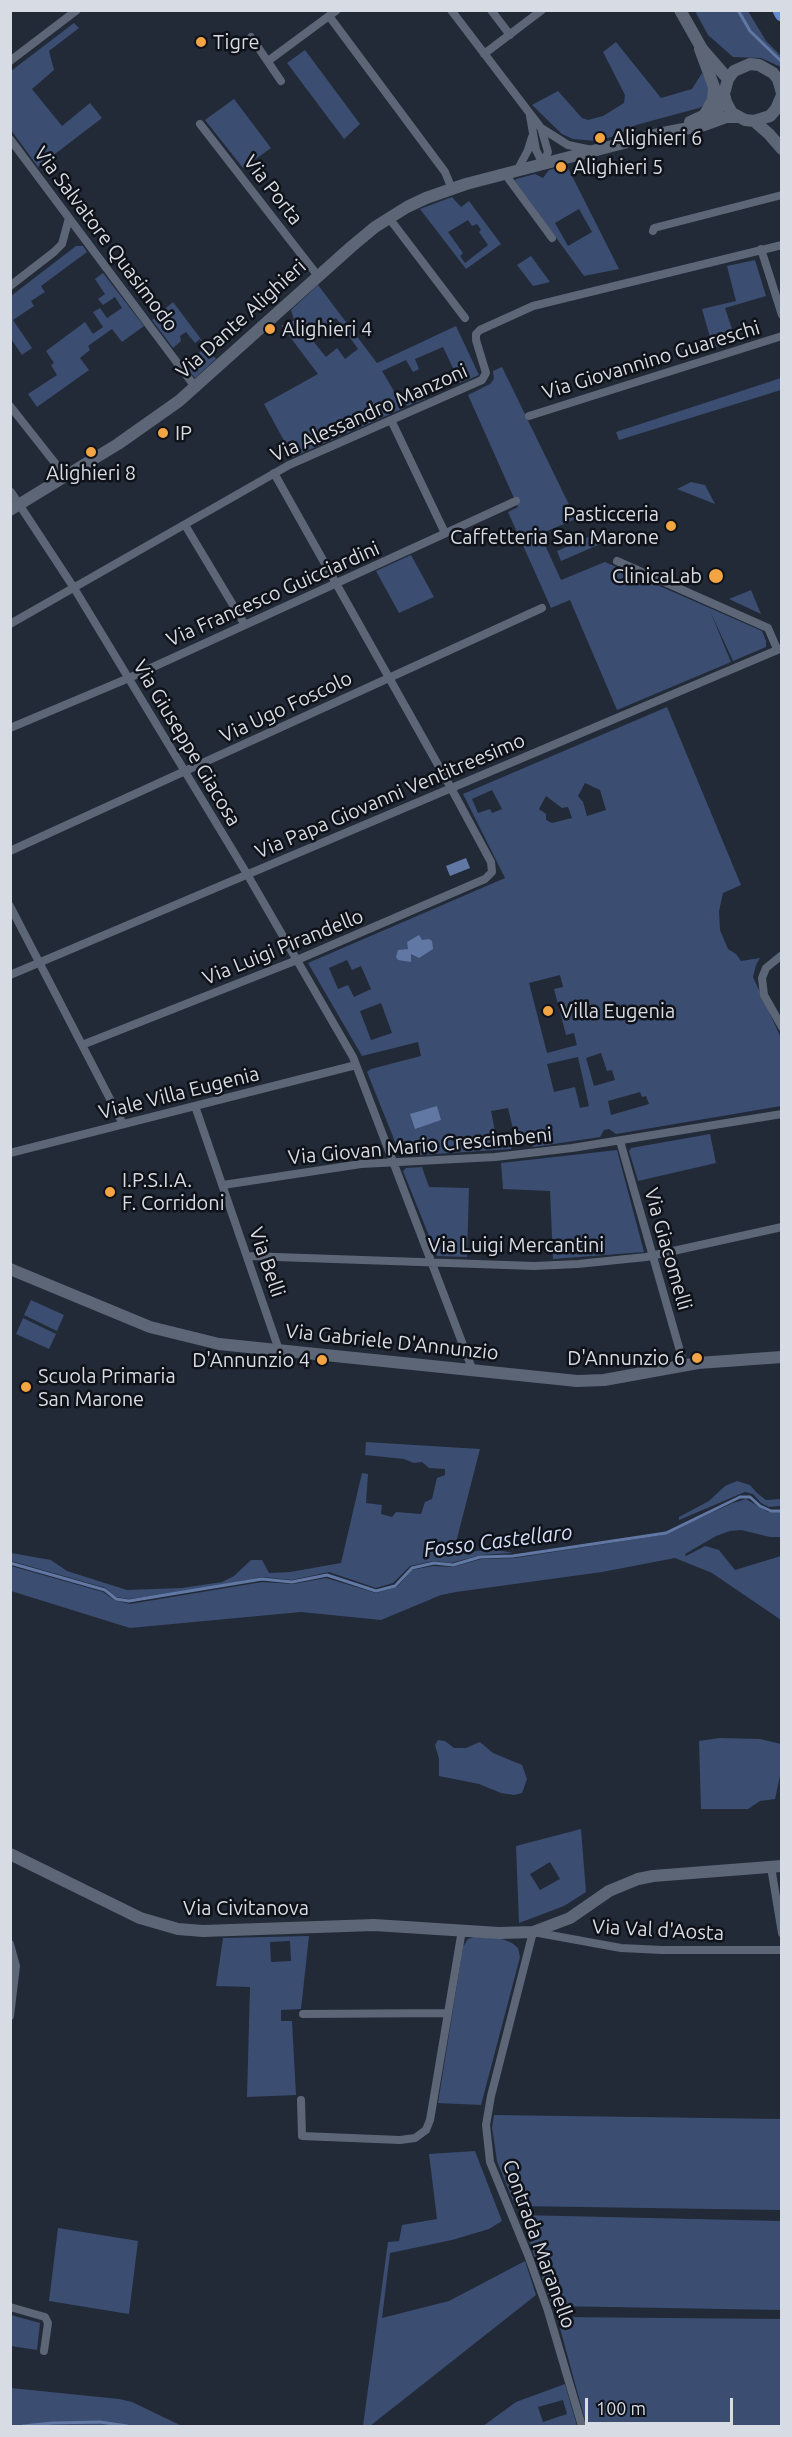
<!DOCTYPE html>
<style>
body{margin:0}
#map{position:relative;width:792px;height:2437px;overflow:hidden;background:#222a38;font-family:Ubuntu,sans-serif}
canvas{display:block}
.frame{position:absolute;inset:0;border:12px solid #d6dbe4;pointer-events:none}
.scale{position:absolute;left:585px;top:2398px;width:148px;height:27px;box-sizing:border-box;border:3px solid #d6dbe4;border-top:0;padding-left:8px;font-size:18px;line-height:21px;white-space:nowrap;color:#d6dbe4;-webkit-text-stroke:4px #0f1219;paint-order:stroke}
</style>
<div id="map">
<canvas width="792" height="2437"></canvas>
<div class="frame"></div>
<div class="scale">100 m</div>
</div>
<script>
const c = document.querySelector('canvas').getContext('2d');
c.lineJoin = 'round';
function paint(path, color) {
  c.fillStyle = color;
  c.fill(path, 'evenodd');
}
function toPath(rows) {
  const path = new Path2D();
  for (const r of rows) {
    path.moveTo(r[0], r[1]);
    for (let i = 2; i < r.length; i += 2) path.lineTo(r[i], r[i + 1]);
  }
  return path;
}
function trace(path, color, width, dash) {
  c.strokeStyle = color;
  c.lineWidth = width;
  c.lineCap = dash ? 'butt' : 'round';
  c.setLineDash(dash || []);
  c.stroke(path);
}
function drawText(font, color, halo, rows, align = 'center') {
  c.font = font + ' Ubuntu,sans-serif';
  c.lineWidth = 5;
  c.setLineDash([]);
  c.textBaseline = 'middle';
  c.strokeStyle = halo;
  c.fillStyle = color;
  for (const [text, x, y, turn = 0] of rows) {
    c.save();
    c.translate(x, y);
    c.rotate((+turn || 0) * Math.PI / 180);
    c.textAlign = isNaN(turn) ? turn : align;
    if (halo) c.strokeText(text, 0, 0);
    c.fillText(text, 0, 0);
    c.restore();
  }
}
const green = toPath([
 [695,11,748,11,766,41,781,56,781,67,761,58,733,57,708,35],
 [74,23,79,28,49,51,54,70,32,89,62,126,90,103,102,118,38,167,11,130,11,71],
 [616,42,661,98,692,89,702,73,708,84,708,97,704,105,699,108,636,125,615,136,596,141,573,139,562,134,532,105,558,91,582,118,588,120,603,116,624,103,625,95,603,52],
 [305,50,360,124,344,139,287,63],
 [234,99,271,148,243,168,205,120],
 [564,166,568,168,619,269,584,276,515,181,516,179,535,174,543,178,549,170],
 [579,209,592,232,568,246,555,223],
 [452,197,461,207,469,201,501,244,466,269,420,209],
 [468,220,472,226,477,224,481,230,479,232,488,245,465,263,460,256,463,253,448,232],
 [76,246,83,246,87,252,41,286,45,292,31,301,34,306,13,320,32,348,22,355,11,339,11,296],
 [531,256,550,282,533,286,517,265],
 [755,260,766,296,725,308,736,341,713,348,702,309,736,301,727,266],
 [103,273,144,326,122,342,112,329,88,346,90,350,80,358,89,370,37,407,28,394,57,375,51,365,54,363,46,351,85,322,93,334,103,327,93,312,100,308,107,318,122,308,115,297,103,305,98,299,105,294,95,279],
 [318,285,377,363,456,326,479,375,460,383,443,347,415,359,419,369,413,372,406,360,382,371,404,408,293,457,264,404,318,374,281,325,287,326,294,320,291,310],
 [336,318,358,349,345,359,337,348,326,357,309,336,325,323,327,324],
 [173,302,216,359,195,378,188,370,201,360,199,353,205,347,200,339,195,343,186,332,180,336,181,341,173,348,152,320],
 [502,367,576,519,540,534,561,580,605,562,762,631,766,641,766,647,733,661,710,611,731,662,617,710,570,600,551,608,508,512,518,507,468,395,490,384,494,379,493,371],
 [781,378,781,390,619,440,616,432],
 [419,386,425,399,407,406,402,394],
 [691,482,705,485,715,504,677,489],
 [591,536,602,539,605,542,561,561,557,551],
 [411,555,434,597,399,613,376,571],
 [751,590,761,614,729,599],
 [667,707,741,885,723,893,719,911,720,930,728,949,736,954,741,961,760,958,756,965,753,977,781,1038,781,1106,616,1134,609,1129,604,1130,600,1137,547,1145,533,1147,529,1141,516,1142,511,1149,406,1156,400,1154,367,1072,371,1069,421,1056,418,1042,362,1056,308,963,505,878,463,794],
 [585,783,600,790,606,810,587,816,583,802,578,796],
 [492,790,502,809,492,813,490,809,478,813,472,799],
 [546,796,562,808,568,807,572,818,552,823,546,820,546,814,539,809],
 [347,960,352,970,361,966,371,989,354,997,348,985,338,989,329,968],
 [560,975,563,987,554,989,566,1035,574,1033,577,1045,547,1053,529,983],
 [381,1003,392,1033,371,1040,360,1011],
 [601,1053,607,1071,612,1070,615,1080,594,1086,586,1058],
 [578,1057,589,1106,580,1108,575,1087,554,1092,547,1064],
 [640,1092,642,1097,646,1096,649,1104,611,1115,608,1101],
 [508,1108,514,1133,496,1136,491,1111],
 [710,1134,716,1163,638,1181,629,1151,631,1148],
 [617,1150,644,1252,553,1259,550,1191,503,1189,501,1163],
 [422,1167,429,1187,469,1188,467,1257,437,1256,403,1171,406,1168],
 [31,1300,64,1315,57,1331,24,1315],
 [23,1318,56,1334,49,1349,16,1334],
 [366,1442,480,1449,453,1554,493,1549,513,1553,481,1555,451,1563,434,1561,410,1566,393,1583,376,1588,329,1572,292,1580,263,1577,184,1592,129,1599,116,1597,106,1588,11,1561,11,1553,51,1560,67,1571,127,1590,182,1588,222,1582,234,1576,251,1560,262,1560,269,1573,290,1572,341,1563,362,1473,368,1474,366,1503,382,1505,381,1514,392,1517,396,1512,421,1514,425,1502,432,1499,437,1478,445,1475,445,1469,429,1468,422,1462,414,1463,404,1459,365,1455],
 [737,1481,750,1485,757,1493,766,1500,781,1499,781,1506,769,1507,761,1503,753,1494,745,1492,679,1520,679,1517,709,1501,725,1486],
 [746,1499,768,1512,781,1512,781,1537,770,1537,741,1530,730,1531,716,1536,685,1554,686,1556,705,1546,719,1550,735,1570,781,1556,781,1620,712,1573,675,1558,602,1572,456,1592,441,1595,381,1620,301,1612,130,1628,11,1591,11,1566,103,1592,114,1600,130,1604,262,1582,293,1584,326,1578,376,1593,397,1587,412,1570,433,1566,453,1567,481,1559,515,1558,662,1535,733,1503],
 [720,1738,760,1739,781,1744,781,1771,775,1799,760,1801,748,1809,701,1809,699,1741],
 [438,1740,445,1741,454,1748,466,1748,480,1742,493,1753,522,1765,527,1779,522,1793,514,1795,501,1793,479,1784,439,1776,439,1759,435,1745],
 [581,1829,586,1892,564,1906,519,1923,516,1846],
 [550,1862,560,1879,540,1890,530,1874],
 [309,1936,301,2009,281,2010,281,2021,292,2021,296,2095,247,2097,250,1987,216,1986,223,1938],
 [290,1941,291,1961,271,1962,270,1942],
 [474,1937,502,1939,512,1943,518,1948,520,1957,481,2105,438,2103,463,1947,468,1939],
 [494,2115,781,2119,781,2210,515,2206,497,2161,492,2127],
 [475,2151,502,2221,489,2229,452,2240,390,2253,382,2318,449,2301,525,2261,536,2295,370,2426,363,2426,388,2242,399,2241,402,2225,437,2219,429,2154],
 [520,2215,781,2221,781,2310,552,2306],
 [58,2228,138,2241,129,2314,49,2301],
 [11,2315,40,2323,37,2350,11,2346],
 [557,2317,781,2319,781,2426,595,2426,585,2420],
 [565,2384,577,2426,483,2426,516,2402],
 [563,2400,567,2414,543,2422,538,2407],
 [11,2388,119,2399,132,2402,182,2426,11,2426]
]);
const water = toPath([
 [466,858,470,868,450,876,446,866],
 [419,935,422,940,429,939,432,941,433,949,419,958,411,954,411,962,398,960,396,957,398,950,408,949,407,942],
 [437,1106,441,1120,415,1129,410,1114]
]);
const stream = toPath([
 [738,10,750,31,782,62],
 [10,1563,105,1590,116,1599,129,1601,262,1579,292,1582,327,1575,376,1591,395,1586,412,1568,434,1563,453,1565,480,1557,513,1556,666,1533,740,1497,750,1497,760,1506,771,1511,782,1511],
 [23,2426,53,2423,100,2422,127,2426]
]);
const street = toPath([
 [451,10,541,128,568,145,592,150],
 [491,10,510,35],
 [329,16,445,172,452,189],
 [251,37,281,81],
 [484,54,542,10],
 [10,61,77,10],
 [268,61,337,10],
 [530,116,536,150,543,164],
 [200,124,318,276],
 [541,128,548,152,543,164],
 [10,139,196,388],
 [517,171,528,150,532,137],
 [505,174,552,238],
 [389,218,465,318],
 [653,231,654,228,782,195],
 [761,249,782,315],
 [10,286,54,252,62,244,69,218],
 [10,406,66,477],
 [529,416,782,336],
 [391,420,445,533],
 [11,492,74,588,247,874,353,1057,473,1371],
 [185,525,245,625],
 [617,561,768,628,777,649],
 [10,624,289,465,482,380,486,373,476,340,476,334,480,330,533,306,782,245],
 [10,728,129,678,516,501],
 [10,851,542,608],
 [10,906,123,1124],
 [782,955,766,968,762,978,764,995,782,1027],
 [10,975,782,648],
 [82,1045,297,960,485,879,492,872,491,862,451,788,274,473],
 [195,1106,279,1350],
 [620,1141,684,1365],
 [10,1153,356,1065],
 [223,1185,361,1164,495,1157,572,1148,782,1114],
 [248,1256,534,1266,578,1264,646,1257,782,1227],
 [771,1867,782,1933],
 [10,1944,16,1966,10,2016],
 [303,2014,448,2013],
 [301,2100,302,2136,400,2140,415,2138,426,2130,430,2120,462,1930],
 [10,2307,45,2317,48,2323,44,2351],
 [582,2426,548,2311,528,2255,490,2162,486,2125,491,2096,533,1932,621,1948,662,1950,782,1950]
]);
const secondary = toPath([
 [680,10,702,49,728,79],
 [700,49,714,87,713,100,705,114],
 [782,93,778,79,773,73,759,65,750,64,734,71,728,79,724,94,726,102,732,113,745,120,754,121,770,116,776,109,782,95],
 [754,121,769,134,782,149],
 [690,122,716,110,721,105,724,94],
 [10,510,118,444,179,401,351,247,375,227,407,207,426,198,466,184,658,134,704,125,726,117,738,117],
 [10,1269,150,1327,219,1344,577,1381,604,1380,698,1363,782,1357],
 [10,1854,140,1918,178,1929,203,1931,374,1925,499,1933,533,1932,570,1918,609,1891,638,1879,653,1876,782,1866]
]);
const highway = toPath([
 [780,10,782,14]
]);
const markers = [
 [201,42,6,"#f3a443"],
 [600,138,6,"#f3a443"],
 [561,167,6,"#f3a443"],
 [270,329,6,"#f3a443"],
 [163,433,6,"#f3a443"],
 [91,452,6,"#f3a443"],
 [671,526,6,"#f3a443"],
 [716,576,8,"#f3a443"],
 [548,1011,6,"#f3a443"],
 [110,1192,6,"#f3a443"],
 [697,1358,6,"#f3a443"],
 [322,1360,6,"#f3a443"],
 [26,1387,6,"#f3a443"]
];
const poiNames = [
 ["Tigre",213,42],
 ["Alighieri 6",612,138],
 ["Alighieri 5",573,167],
 ["Alighieri 4",282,329],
 ["IP",175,433],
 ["Alighieri 8",91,473,"center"],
 ["Pasticceria",659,514,"right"],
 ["Caffetteria San Marone",659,537,"right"],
 ["ClinicaLab",702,576,"right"],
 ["Villa Eugenia",560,1011],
 ["I.P.S.I.A.",122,1180],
 ["F. Corridoni",122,1203],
 ["D'Annunzio 6",685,1358,"right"],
 ["D'Annunzio 4",310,1360,"right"],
 ["Scuola Primaria",38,1376],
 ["San Marone",38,1399]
];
const streetNames = [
 ["Via Porta",273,190,52],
 ["Via Salvatore Quasimodo",106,239,53],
 ["Via Dante Alighieri",241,319,-42],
 ["Via Giovannino Guareschi",651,360,-17],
 ["Via Alessandro Manzoni",369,413,-24],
 ["Via Francesco Guicciardini",273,594,-24],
 ["Via Ugo Foscolo",286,707,-25],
 ["Via Giuseppe Giacosa",187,743,59],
 ["Via Papa Giovanni Ventitreesimo",390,796,-23],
 ["Via Luigi Pirandello",283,947,-22],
 ["Viale Villa Eugenia",179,1093,-14],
 ["Via Giovan Mario Crescimbeni",420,1146,-5],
 ["Via Luigi Mercantini",516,1245],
 ["Via Giacomelli",668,1249,74],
 ["Via Belli",267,1262,71],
 ["Via Gabriele D'Annunzio",392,1342,6],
 ["Via Civitanova",246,1908],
 ["Via Val d'Aosta",658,1930,3],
 ["Contrada Maranello",539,2244,70]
];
const waterNames = [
 ["Fosso Castellaro",498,1541,-7]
];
paint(green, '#3b4d70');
paint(water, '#6178a4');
trace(stream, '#6178a4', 3);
trace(street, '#5d6676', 8);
trace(secondary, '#5d6676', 12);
trace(highway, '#668ad2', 15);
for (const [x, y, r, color] of markers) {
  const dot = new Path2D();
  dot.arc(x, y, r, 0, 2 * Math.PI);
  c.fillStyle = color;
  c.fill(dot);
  trace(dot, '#0f1219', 2);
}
drawText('20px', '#d6dbe4', '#0f1219', poiNames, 'left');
drawText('20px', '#d6dbe4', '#0f1219', streetNames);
drawText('italic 21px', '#d0defa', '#0f1219', waterNames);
</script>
